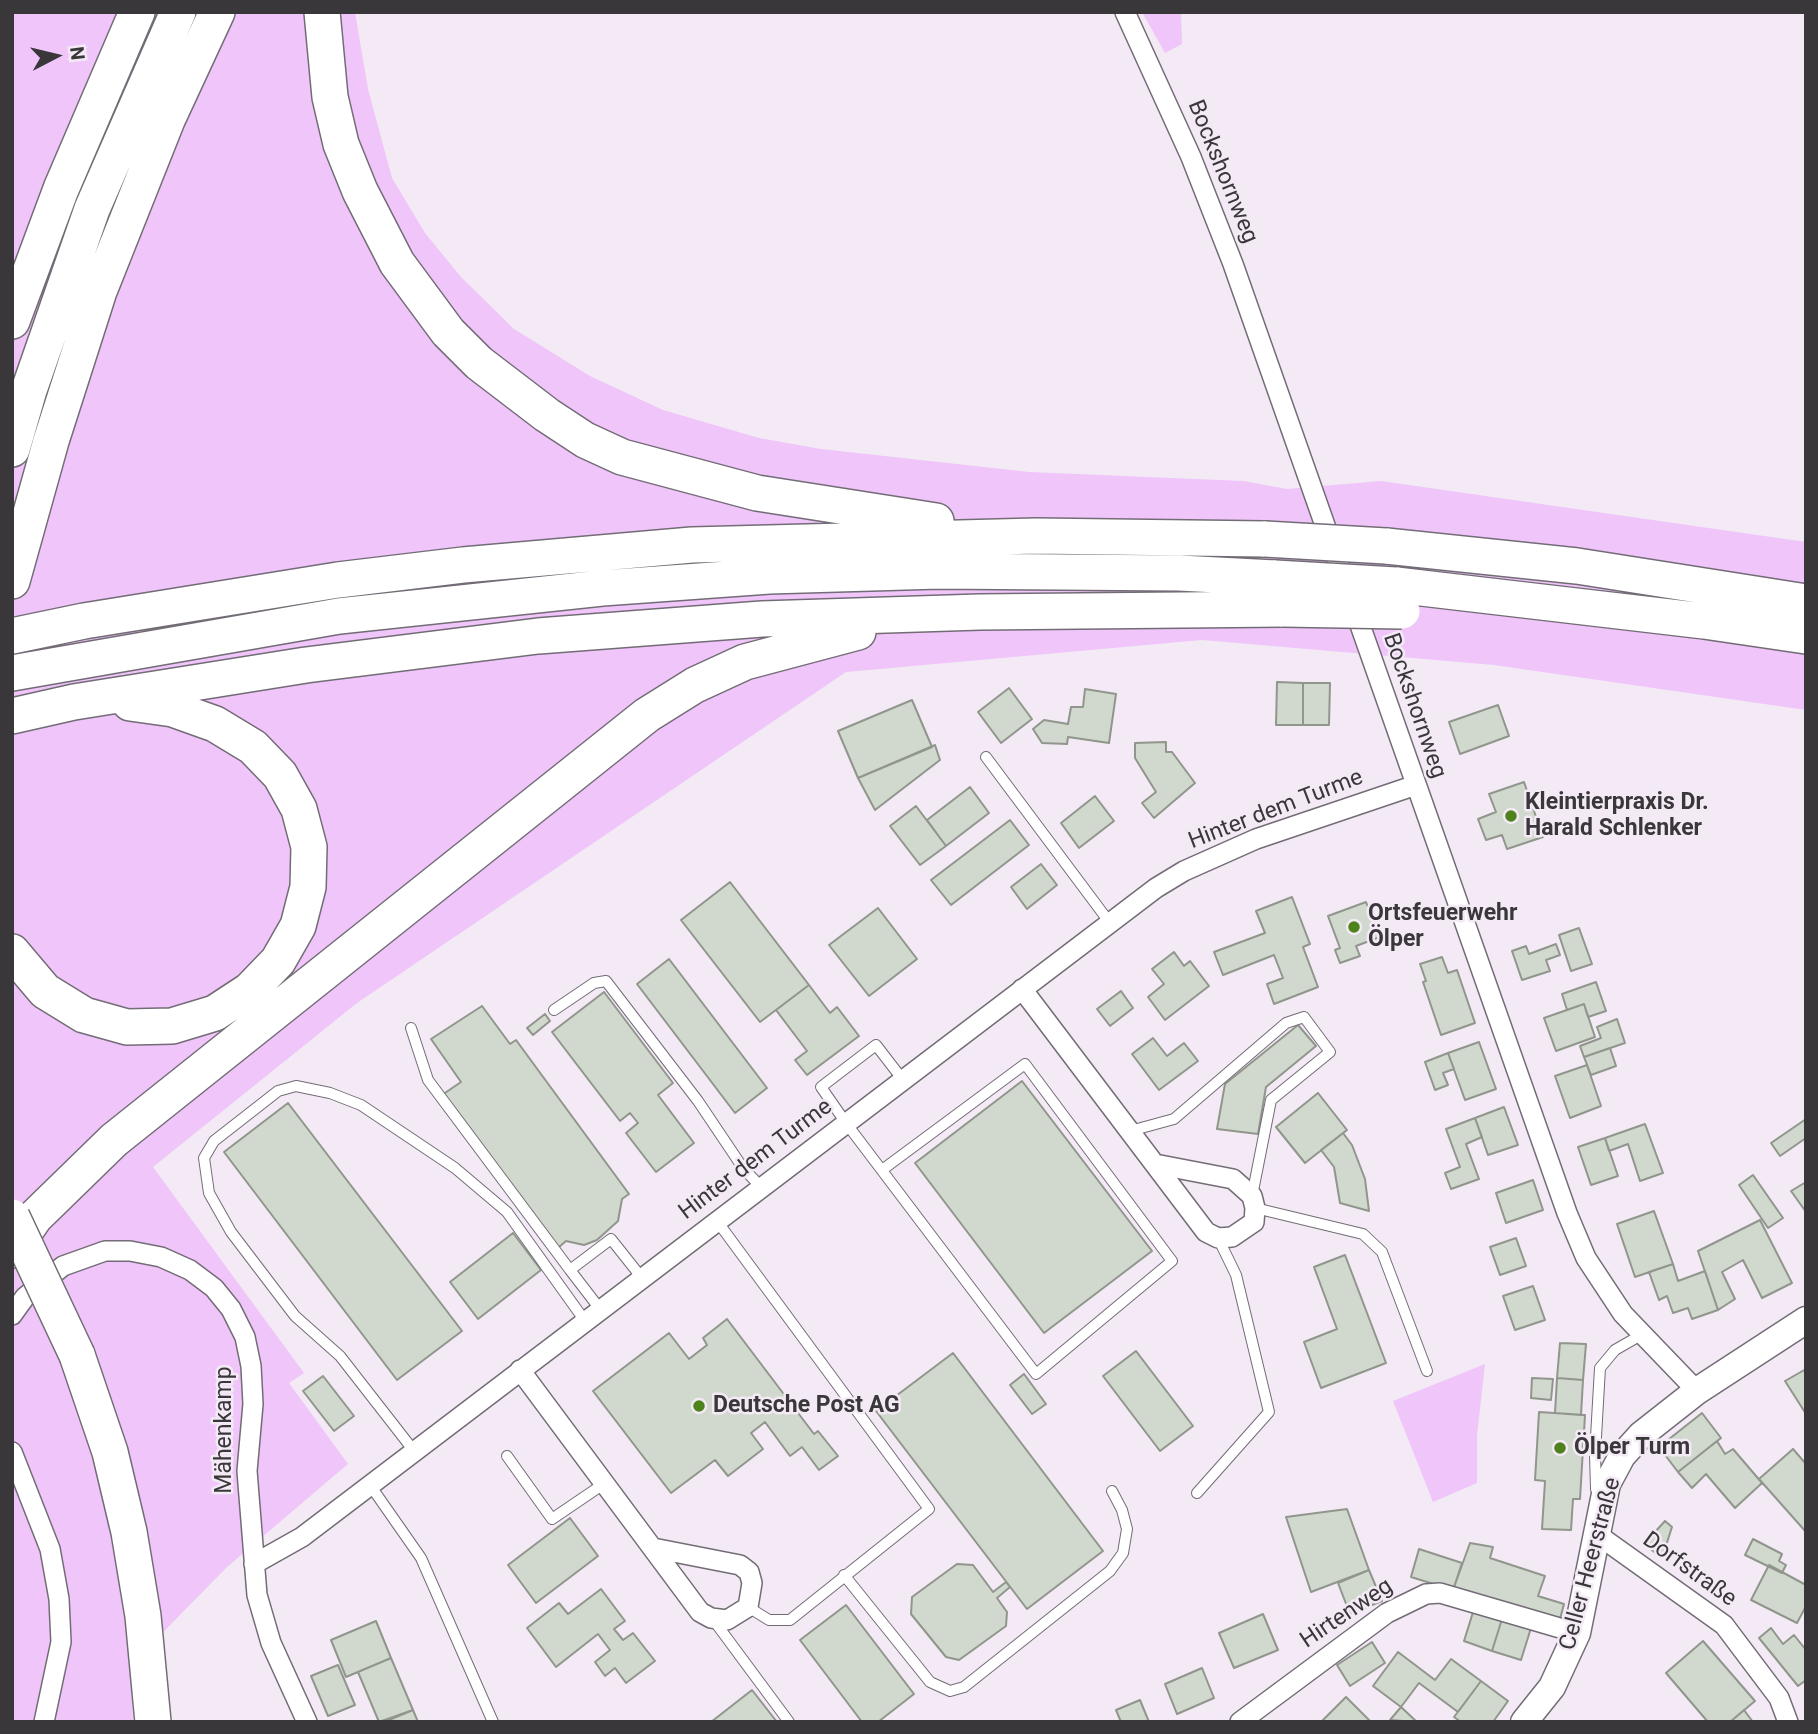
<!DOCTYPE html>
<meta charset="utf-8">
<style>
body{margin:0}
#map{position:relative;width:1818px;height:1734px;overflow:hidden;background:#f3eaf5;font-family:Roboto,sans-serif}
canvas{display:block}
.frame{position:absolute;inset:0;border:14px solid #3a373b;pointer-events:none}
.north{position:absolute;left:21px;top:21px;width:70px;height:70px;-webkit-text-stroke:5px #f3eaf5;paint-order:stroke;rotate:83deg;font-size:19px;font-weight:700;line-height:28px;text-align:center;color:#3a373b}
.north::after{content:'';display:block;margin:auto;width:24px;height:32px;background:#3a373b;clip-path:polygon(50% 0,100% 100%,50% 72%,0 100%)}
</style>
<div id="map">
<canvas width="1818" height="1734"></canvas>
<div class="frame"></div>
<div class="north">N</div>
</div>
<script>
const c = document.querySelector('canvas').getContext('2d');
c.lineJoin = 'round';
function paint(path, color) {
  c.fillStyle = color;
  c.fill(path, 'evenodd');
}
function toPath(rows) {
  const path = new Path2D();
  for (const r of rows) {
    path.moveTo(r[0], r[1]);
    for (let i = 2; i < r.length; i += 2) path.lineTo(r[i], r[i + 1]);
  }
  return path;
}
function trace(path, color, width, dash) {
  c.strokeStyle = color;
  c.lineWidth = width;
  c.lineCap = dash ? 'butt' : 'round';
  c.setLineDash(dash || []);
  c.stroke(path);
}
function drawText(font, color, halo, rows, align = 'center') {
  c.font = font + ' Roboto,sans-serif';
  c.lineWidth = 5;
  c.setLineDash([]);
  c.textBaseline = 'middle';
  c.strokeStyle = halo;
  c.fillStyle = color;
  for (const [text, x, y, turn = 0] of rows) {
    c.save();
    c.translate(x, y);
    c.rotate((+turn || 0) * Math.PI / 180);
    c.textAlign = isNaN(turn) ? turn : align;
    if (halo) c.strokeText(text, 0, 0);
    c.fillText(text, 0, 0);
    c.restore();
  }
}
const green = toPath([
 [12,12,355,12,368,89,392,178,425,233,461,277,514,329,590,376,663,410,759,438,821,449,1029,472,1243,481,1287,489,1381,481,1806,542,1806,710,1494,665,1202,640,846,672,357,1003,153,1167,304,1373,289,1383,348,1464,227,1567,130,1666,133,1722,12,1722],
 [1142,12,1181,12,1182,44,1165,53],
 [1485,1364,1477,1435,1477,1483,1433,1502,1393,1401]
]);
const building = toPath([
 [1277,682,1303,683,1303,725,1276,725,1277,682],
 [1303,683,1330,683,1329,725,1303,725,1303,683],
 [1009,688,1032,719,1001,743,978,712,1009,688],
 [1085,689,1116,694,1109,743,1068,737,1067,744,1042,743,1033,729,1044,720,1068,724,1071,707,1083,707,1085,689],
 [912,700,932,747,858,778,838,731,912,700],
 [1498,705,1509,736,1460,754,1449,722,1498,705],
 [1166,742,1166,752,1172,752,1195,783,1154,818,1142,803,1156,792,1135,758,1135,743,1166,742],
 [935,745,940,760,875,810,858,778,935,745],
 [1524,782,1543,837,1507,849,1502,835,1486,840,1478,819,1496,812,1489,794,1524,782],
 [970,787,989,813,946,846,927,820,970,787],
 [1095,796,1114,821,1079,848,1061,823,1095,796],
 [916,806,946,846,920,865,890,826,916,806],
 [1010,820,1029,845,951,905,931,880,1010,820],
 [1041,864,1057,885,1027,909,1011,887,1041,864],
 [730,882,809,985,760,1022,681,920,730,882],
 [1292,897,1310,944,1303,947,1318,987,1274,1004,1267,984,1283,978,1274,955,1223,975,1214,952,1265,933,1256,911,1292,897],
 [1366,902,1380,937,1356,946,1360,956,1340,963,1335,950,1340,948,1328,916,1366,902],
 [878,908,917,959,869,996,829,945,878,908],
 [1579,928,1592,964,1571,971,1559,935,1579,928],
 [1556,944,1560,955,1546,960,1550,971,1522,980,1512,951,1526,946,1529,954,1556,944],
 [1174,952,1184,966,1190,961,1209,986,1165,1020,1148,997,1164,984,1152,969,1174,952],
 [1442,957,1448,973,1457,970,1475,1023,1441,1035,1423,982,1426,981,1420,964,1442,957],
 [669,959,767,1088,735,1113,637,984,669,959],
 [1596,982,1606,1011,1588,1017,1584,1004,1567,1010,1562,994,1596,982],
 [809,985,830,1013,837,1007,859,1036,807,1075,795,1060,807,1051,776,1010,809,985],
 [1121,991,1133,1008,1110,1026,1097,1009,1121,991],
 [604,992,673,1083,658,1095,694,1143,656,1172,626,1133,638,1123,630,1113,620,1121,552,1032,604,992],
 [1584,1004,1595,1037,1556,1051,1544,1018,1584,1004],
 [482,1006,510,1044,516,1040,629,1194,622,1199,618,1221,597,1240,584,1245,566,1241,558,1248,442,1095,461,1082,431,1039,482,1006],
 [545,1014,550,1021,533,1035,527,1028,545,1014],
 [1617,1019,1625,1043,1584,1057,1580,1046,1601,1038,1597,1027,1617,1019],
 [1298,1025,1316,1046,1266,1087,1258,1134,1217,1129,1225,1084,1298,1025],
 [1153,1038,1167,1056,1184,1043,1198,1061,1159,1090,1132,1054,1153,1038],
 [1479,1042,1496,1089,1465,1100,1448,1053,1479,1042],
 [1610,1048,1616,1066,1591,1075,1584,1057,1610,1048],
 [1448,1053,1454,1069,1443,1073,1448,1085,1435,1090,1425,1062,1448,1053],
 [1587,1065,1601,1106,1570,1118,1555,1076,1587,1065],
 [1022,1081,1152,1251,1044,1333,915,1163,1022,1081],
 [1318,1093,1347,1130,1305,1163,1276,1127,1318,1093],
 [288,1103,462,1331,397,1380,224,1152,288,1103],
 [1504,1107,1518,1145,1488,1155,1475,1118,1504,1107],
 [1475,1118,1482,1137,1466,1144,1479,1179,1451,1189,1445,1173,1460,1167,1446,1129,1475,1118],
 [1806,1119,1806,1138,1780,1156,1771,1143,1806,1119],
 [1645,1124,1663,1173,1640,1181,1628,1144,1609,1151,1605,1138,1645,1124],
 [1343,1133,1352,1145,1365,1179,1369,1211,1340,1203,1334,1167,1321,1150,1343,1133],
 [1605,1138,1618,1176,1591,1185,1578,1147,1605,1138],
 [1753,1175,1783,1218,1768,1228,1739,1185,1753,1175],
 [1533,1180,1543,1210,1506,1223,1496,1193,1533,1180],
 [1806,1182,1806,1212,1791,1191,1806,1182],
 [1654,1211,1673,1264,1635,1277,1617,1224,1654,1211],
 [1760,1220,1792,1283,1762,1298,1743,1260,1722,1272,1735,1299,1718,1310,1698,1251,1760,1220],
 [513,1233,541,1270,478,1319,450,1282,513,1233],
 [1516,1238,1526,1266,1500,1275,1490,1247,1516,1238],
 [1345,1255,1386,1363,1321,1388,1304,1342,1337,1329,1314,1267,1345,1255],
 [1673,1264,1678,1281,1705,1271,1718,1310,1692,1319,1688,1308,1673,1313,1667,1296,1659,1300,1649,1272,1673,1264],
 [1533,1286,1545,1320,1515,1330,1503,1296,1533,1286],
 [727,1319,814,1434,818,1431,838,1456,819,1470,802,1447,790,1456,765,1422,751,1433,763,1449,728,1476,715,1460,671,1493,593,1391,669,1333,689,1359,707,1345,703,1338,727,1319],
 [1560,1343,1586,1344,1583,1380,1557,1378,1560,1343],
 [1136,1351,1193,1426,1160,1451,1103,1376,1136,1351],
 [953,1353,1103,1551,1027,1609,876,1411,953,1353],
 [1806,1369,1806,1414,1785,1381,1806,1369],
 [1024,1374,1046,1404,1032,1414,1010,1385,1024,1374],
 [323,1376,354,1416,334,1431,303,1391,323,1376],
 [1532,1378,1553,1379,1551,1400,1531,1398,1532,1378],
 [1557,1378,1583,1380,1581,1415,1555,1413,1557,1378],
 [1539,1412,1585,1415,1580,1499,1573,1499,1571,1530,1542,1529,1545,1481,1535,1480,1539,1412],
 [1702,1413,1721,1438,1678,1472,1659,1447,1702,1413],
 [1717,1441,1725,1454,1733,1449,1762,1483,1735,1508,1706,1474,1692,1488,1678,1472,1717,1441],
 [1793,1449,1806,1464,1806,1532,1759,1479,1793,1449],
 [1347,1509,1369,1570,1311,1592,1286,1517,1347,1509],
 [570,1518,598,1556,536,1603,508,1565,570,1518],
 [1665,1521,1672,1527,1662,1558,1644,1544,1665,1521],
 [1753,1539,1782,1554,1779,1561,1786,1565,1782,1573,1745,1555,1753,1539],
 [1470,1543,1493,1547,1490,1558,1545,1576,1538,1596,1564,1604,1559,1623,1453,1590,1470,1543],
 [1419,1549,1462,1563,1453,1590,1411,1577,1419,1549],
 [957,1564,973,1565,993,1592,1006,1582,1010,1587,997,1598,1007,1612,1006,1626,959,1660,946,1657,911,1614,912,1597,957,1564],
 [1769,1565,1806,1585,1806,1606,1797,1623,1751,1600,1769,1565],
 [1369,1570,1382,1601,1350,1614,1338,1583,1369,1570],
 [601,1589,625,1621,614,1629,623,1640,633,1633,655,1661,626,1683,615,1668,605,1676,595,1662,610,1650,598,1634,556,1667,527,1628,559,1603,568,1614,601,1589],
 [846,1605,914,1694,878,1722,862,1722,800,1640,846,1605],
 [1474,1609,1502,1619,1492,1651,1464,1641,1474,1609],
 [1263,1614,1278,1650,1234,1668,1219,1633,1263,1614],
 [1502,1619,1531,1628,1521,1660,1492,1651,1502,1619],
 [376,1621,391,1658,346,1677,331,1640,376,1621],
 [1771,1628,1783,1644,1794,1635,1806,1650,1806,1680,1798,1686,1759,1638,1771,1628],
 [1703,1641,1755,1701,1730,1722,1708,1722,1666,1673,1703,1641],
 [1372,1642,1385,1663,1350,1686,1337,1665,1372,1642],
 [1398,1652,1435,1680,1451,1659,1481,1681,1458,1712,1419,1683,1401,1707,1373,1686,1398,1652],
 [391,1658,413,1710,379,1722,358,1672,391,1658],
 [338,1665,355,1705,328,1716,311,1676,338,1665],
 [1202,1668,1214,1698,1177,1714,1165,1684,1202,1668],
 [1481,1681,1508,1701,1493,1722,1461,1722,1454,1717,1481,1681],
 [752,1690,777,1722,711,1722,752,1690],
 [1346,1697,1371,1722,1321,1722,1346,1697],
 [1140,1700,1149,1722,1121,1722,1116,1710,1140,1700],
 [1401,1707,1417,1722,1390,1720,1401,1707],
 [413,1710,418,1722,384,1722,413,1710],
 [1744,1710,1753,1722,1730,1722,1744,1710]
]);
const lane = toPath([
 [986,757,1110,923],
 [554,1010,594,983,606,981,698,1101,743,1168,761,1187],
 [411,1028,428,1080,570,1270],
 [1130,1131,1174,1119,1286,1023,1304,1017,1330,1052,1271,1100,1252,1196],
 [882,1170,1025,1064,1172,1261,1036,1374,846,1123,821,1087,876,1045,903,1080],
 [1255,1208,1363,1234,1382,1252,1427,1371],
 [717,1221,929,1509,790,1620,769,1620,748,1607],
 [600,1309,570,1270,611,1239,642,1278],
 [414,1451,340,1356,295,1316,231,1232,209,1193,204,1158,214,1141,278,1091,296,1086,330,1093,361,1105,455,1168,507,1212,585,1321],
 [507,1456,552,1519,605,1483],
 [370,1485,421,1558,493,1722],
 [1596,1489,1595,1454,1600,1368,1615,1350,1641,1335],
 [1197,1493,1269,1412,1236,1275,1218,1238],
 [844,1575,930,1682,950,1691,964,1687,1110,1571,1123,1553,1127,1529,1122,1510,1112,1491],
 [712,1618,789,1722]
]);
const street = toPath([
 [1125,12,1191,157,1233,264,1567,1213,1586,1258,1623,1314,1697,1391],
 [1022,989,1206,1232,1218,1238,1232,1237,1254,1222,1255,1208,1252,1196,1233,1179,1155,1164],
 [12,1315,25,1297,63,1266,105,1251,130,1251,161,1257,190,1270,214,1288,231,1309,245,1337,251,1366,253,1404,247,1471,257,1595,271,1643,307,1722],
 [520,1370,700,1612,711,1618,727,1620,748,1607,752,1583,749,1572,740,1565,653,1548],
 [12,1452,50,1549,59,1599,61,1642,44,1722],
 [1598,1535,1724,1625,1779,1698,1788,1722],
 [254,1564,302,1537,1156,888,1184,871,1256,839,1416,785],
 [1240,1722,1387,1613,1426,1594,1440,1593,1577,1633]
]);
const secondary = toPath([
 [1524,1722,1552,1687,1577,1633,1607,1484,1622,1456,1641,1435,1697,1391,1806,1320]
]);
const highway = toPath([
 [322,12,330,97,341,144,360,191,397,263,448,332,479,363,547,415,585,440,622,457,757,493,936,521],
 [12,321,61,189,137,12],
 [12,449,29,390,92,209,178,12],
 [1386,546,1577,566,1806,602],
 [12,581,51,441,99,291,167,120,217,12],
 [1396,585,1704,621,1806,636],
 [12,636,84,621,338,580,463,565,692,545,1036,536,1265,539],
 [12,673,339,616,602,588,769,576,939,571,1179,573,1275,578],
 [12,716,74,702,306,665,538,636,762,619,980,612,1283,609],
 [12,952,45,991,84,1015,127,1027,172,1026,215,1013,250,990,278,961,298,926,308,887,309,847,299,809,280,775,253,747,215,724,173,709,130,703],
 [12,1250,35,1217,114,1140,647,715,695,685,745,662,858,632],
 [77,1355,110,1452,129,1532,143,1616,153,1722]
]);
const highwayBridge = toPath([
 [1265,539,1386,546],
 [1275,578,1396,585],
 [1283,609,1402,611],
 [12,1217,77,1355]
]);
const markers = [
 [1511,816,7,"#4e831b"],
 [1354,927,7,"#4e831b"],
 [699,1406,7,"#4e831b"],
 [1560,1448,7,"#4e831b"]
];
const streetNames = [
 ["Bockshornweg",1222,172,68],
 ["Bockshornweg",1414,706,71],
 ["Hinter dem Turme",1276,810,-21],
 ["Hinter dem Turme",756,1160,-37],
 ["Mähenkamp",225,1430,-90],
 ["Celler Heerstraße",1591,1564,-75],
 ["Dorfstraße",1689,1570,36],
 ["Hirtenweg",1347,1614,-34]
];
const poiNames = [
 ["Kleintierpraxis Dr.",1525,803],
 ["Harald Schlenker",1525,829],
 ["Ortsfeuerwehr",1368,914],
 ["Ölper",1368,940],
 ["Deutsche Post AG",713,1406],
 ["Ölper Turm",1574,1448]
];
paint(green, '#efc5fa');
paint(building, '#d1d8cd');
trace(building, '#90968c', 2);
trace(lane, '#736c76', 12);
trace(street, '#736c76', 22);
trace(secondary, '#736c76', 29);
trace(highway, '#736c76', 38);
trace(lane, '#fff', 10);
trace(street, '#fff', 19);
trace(secondary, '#fff', 26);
trace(highway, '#fff', 35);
trace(highwayBridge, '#736c76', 38, []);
trace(highwayBridge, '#fff', 35);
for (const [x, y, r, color] of markers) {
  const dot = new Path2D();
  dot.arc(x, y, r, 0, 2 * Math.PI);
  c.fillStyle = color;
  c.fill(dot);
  trace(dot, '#f3eaf5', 2.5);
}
drawText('23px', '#3a373b', '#f3eaf5', streetNames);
drawText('bold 23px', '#3a373b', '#f3eaf5', poiNames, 'left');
</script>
